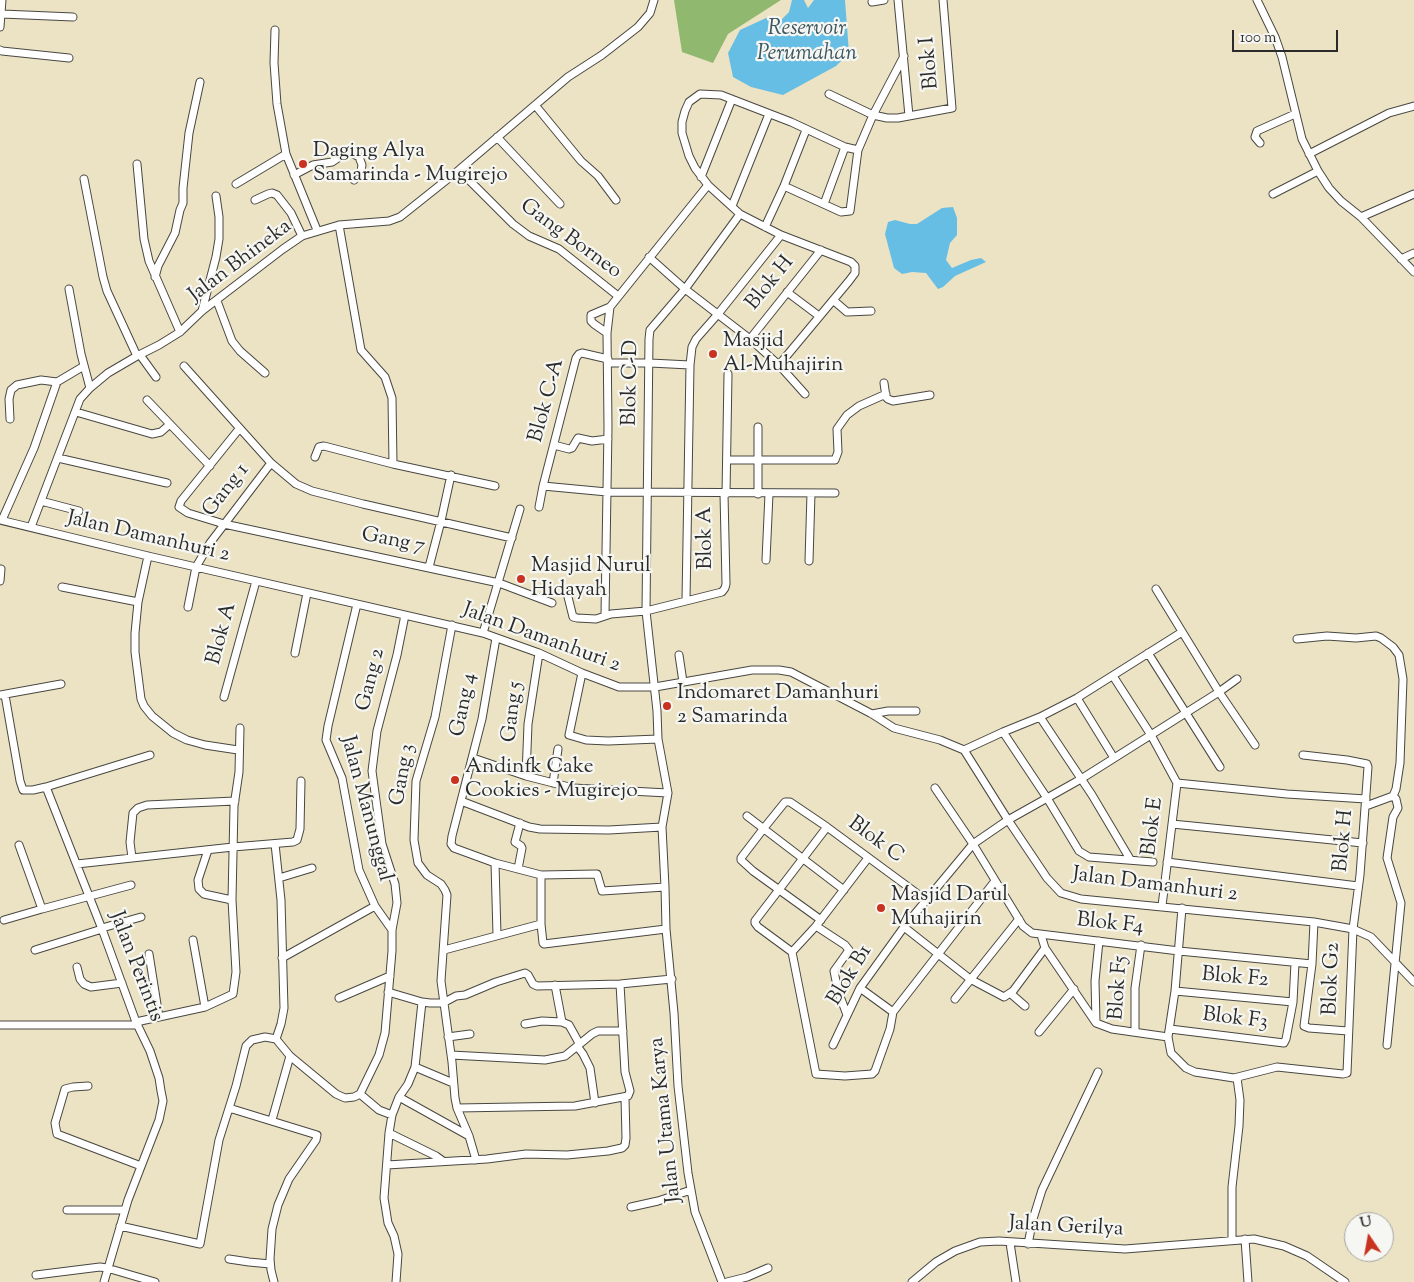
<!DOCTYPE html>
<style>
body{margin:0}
#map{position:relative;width:1414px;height:1282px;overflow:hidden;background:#ece3c4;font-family:"Sorts Mill Goudy",serif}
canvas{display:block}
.north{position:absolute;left:1344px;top:1212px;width:50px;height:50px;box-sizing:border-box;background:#f6f6f2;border:1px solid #a5a5a2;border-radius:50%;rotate:348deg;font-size:14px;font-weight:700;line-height:20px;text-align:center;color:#2b2b2b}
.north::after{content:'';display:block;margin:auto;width:18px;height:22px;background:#c8321e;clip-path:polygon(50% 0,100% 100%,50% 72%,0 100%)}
.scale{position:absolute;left:1232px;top:30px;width:106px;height:22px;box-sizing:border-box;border:2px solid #2b2b2b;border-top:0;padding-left:6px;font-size:15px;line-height:18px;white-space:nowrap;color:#2b2b2b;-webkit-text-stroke:4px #f6f6f2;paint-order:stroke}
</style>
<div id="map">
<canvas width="1414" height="1282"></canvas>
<div class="north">U</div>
<div class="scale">100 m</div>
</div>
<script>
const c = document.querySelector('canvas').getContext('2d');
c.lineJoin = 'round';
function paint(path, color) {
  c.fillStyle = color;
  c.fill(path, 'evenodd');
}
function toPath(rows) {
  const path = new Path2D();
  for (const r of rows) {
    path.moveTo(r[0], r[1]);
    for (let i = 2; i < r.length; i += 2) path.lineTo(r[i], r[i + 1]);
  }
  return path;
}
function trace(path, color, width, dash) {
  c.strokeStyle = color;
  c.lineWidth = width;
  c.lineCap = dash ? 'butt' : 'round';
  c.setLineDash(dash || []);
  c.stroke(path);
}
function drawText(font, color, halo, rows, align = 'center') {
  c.font = font + ' "Sorts Mill Goudy",serif';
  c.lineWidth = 4.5;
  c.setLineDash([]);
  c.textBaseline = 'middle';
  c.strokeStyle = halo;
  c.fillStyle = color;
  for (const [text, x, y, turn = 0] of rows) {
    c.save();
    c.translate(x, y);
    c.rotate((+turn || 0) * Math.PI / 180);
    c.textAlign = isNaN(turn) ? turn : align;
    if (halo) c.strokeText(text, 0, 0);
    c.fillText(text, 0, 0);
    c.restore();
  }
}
const forest = toPath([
 [674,0,781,0,728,34,713,63,682,52]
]);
const water = toPath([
 [792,0,804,0,808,8,814,0,845,0,849,53,836,66,783,95,751,87,733,77,728,53,740,30,766,18,777,24,789,12],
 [953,207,957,218,957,235,950,243,946,260,952,268,971,260,981,258,986,262,955,276,943,287,938,289,926,273,912,272,902,274,894,268,885,234,888,222,895,220,910,224,917,224,942,208]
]);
const minor = toPath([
 [898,0,909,116],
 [1257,0,1275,37,1282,57,1302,139,1318,171,1329,188,1341,201,1361,217,1414,272],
 [872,2,884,0],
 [2,14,73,17],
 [0,27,2,0],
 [275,30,274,63,277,104,286,154,317,230],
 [0,50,2,51,69,58],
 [829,94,873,115,887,118,898,118,952,108,943,0],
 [535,105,581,161,598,176,616,200],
 [497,137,560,204],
 [1260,143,1255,137,1257,131,1295,114],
 [1309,154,1389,113,1414,106],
 [137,164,144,239,149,261,180,332],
 [459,170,513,224,529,236,559,249,618,296],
 [294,175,313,165,332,162,345,153,352,153,359,157,362,165,361,171,354,180],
 [701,177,732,99],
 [84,179,103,277,107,291,137,356],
 [236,184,286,154],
 [784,186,841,212,850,211,858,150,873,115,904,56],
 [1273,194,1318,171],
 [255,200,268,194,272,193,277,195,291,213,302,236],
 [824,204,845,147],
 [732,206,769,114],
 [1361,217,1414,194],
 [339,225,361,350,385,377,392,398,393,464],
 [765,227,784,186,806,130],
 [649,257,685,289,750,339,779,365,805,394],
 [1401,259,1414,253],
 [155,277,158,266,175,233,180,210,183,203,183,188,189,133,200,82],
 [69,289,81,354,90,388],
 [787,292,819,316],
 [833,300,847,312,871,311],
 [217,301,232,341,240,351,265,373],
 [202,311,216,257,219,239,219,217,216,196],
 [607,333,594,324,591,321,591,315,610,307,708,185],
 [750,339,821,250],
 [140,355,156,377],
 [608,363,650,363,690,365],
 [779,365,849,281,855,273,855,266,851,262,781,235,740,214,708,185,695,168,689,156,682,133,682,122,685,111,689,102,700,94,721,95,791,122,845,147,858,150],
 [184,366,271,463,296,484,312,491,363,504,512,538],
 [884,383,886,397,888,399,893,401,930,395],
 [147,400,210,466],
 [76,412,152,434,161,432,170,424],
 [10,419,9,399,11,390,17,385,41,380,57,382,84,366],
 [239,429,181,501,179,507,188,513,224,524,499,583,552,603],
 [554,445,569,449,572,448,578,438,592,441,608,439],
 [315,457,319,447,324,446,393,464,495,486],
 [58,458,167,483],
 [727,460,835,460,838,452,837,429,847,415,859,406,886,394],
 [543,486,607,492,835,493],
 [726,494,728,374],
 [758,494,758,427],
 [41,501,79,511],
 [539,507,543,486,576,358,579,354,582,353,608,359],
 [0,520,148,556,483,633,539,653,582,673,619,687,655,687,752,670,779,670,791,672,872,714,894,728,940,740,964,750,1008,820,1047,878,1061,893,1081,899,1314,922,1353,929,1371,937,1414,982],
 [2,520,34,448,57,382],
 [31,527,80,399,90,388,108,373,137,356,159,345,180,332,202,311,283,249,302,236,339,225,389,221,400,217,459,170,568,77,602,55,638,27,650,13,654,0],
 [148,556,138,602,135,633,135,652,141,699,144,706,152,716,173,733,187,740,205,745,238,750],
 [766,560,769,494],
 [809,561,811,493],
 [429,567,441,521,451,475],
 [0,581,1,569],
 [62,587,138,602],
 [1156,589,1219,692,1255,745],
 [568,597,573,617,577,618,596,619,611,614,646,611,722,592,725,588,726,584,724,494],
 [686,600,690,365,692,347,696,339,718,314,781,235],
 [357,604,328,726,326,740,342,778,359,870,375,906,392,930],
 [188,607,196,567,210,543,271,463],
 [605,615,608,427,607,333,610,307],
 [452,625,435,717,416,781,414,840,418,863,427,875,441,884,445,890,447,895,441,981,452,1062,455,1098,457,1108,469,1136,476,1160],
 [483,633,520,509],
 [496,638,482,719,452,836,451,844,454,848,495,863,541,875,597,874,602,891,665,887],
 [1297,639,1327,636,1356,638,1376,636,1381,638,1393,647,1399,655,1403,679,1400,763,1396,789,1393,796,1366,806],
 [295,653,307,593],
 [1148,653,1220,767],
 [679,655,683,682],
 [582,673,569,735,586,740,608,741,658,739],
 [1113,676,1151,735,1177,783],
 [0,695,61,684],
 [5,695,20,781,23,790,33,790,46,787,150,755],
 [224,697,256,581],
 [1077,698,1114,758],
 [872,714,888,711,916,711],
 [1040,717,1092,795,1130,859],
 [1003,732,1047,798,1079,851,1089,857,1153,862],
 [964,750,1003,732,1040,717,1077,698,1182,632],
 [473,758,526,776,573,788,668,793],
 [526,776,528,724,539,653],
 [553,783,558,749],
 [1177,783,1287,794,1366,799],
 [46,787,102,929,136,1022,150,1051,159,1078,161,1091,163,1101,159,1120,128,1200,104,1282],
 [935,788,973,844,1023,926,1032,933,1179,951,1312,964],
 [461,801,529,827,540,829,609,830,662,827],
 [747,816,844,890],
 [1172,824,1363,843],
 [275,844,281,900,284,1008,281,1024,276,1039],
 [19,845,42,909,131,885],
 [208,850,198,880,199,889,204,894,232,900],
 [132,858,130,842,133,813,138,808,147,805,235,801],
 [1167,862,1358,886],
 [495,863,497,935],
 [77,864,233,847,293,842,297,840,300,829,301,781],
 [518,869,522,848,521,846,515,842,520,823],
 [541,875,541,924,543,943,544,944,666,929],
 [279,878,312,868],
 [1162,906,1177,783],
 [4,920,42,909],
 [821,920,753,871,741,860,741,858,764,828,785,802,790,802,827,827,926,900],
 [1314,922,1312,964,1304,1026,1309,1028,1348,1031],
 [816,926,845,945,849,950,834,971,838,991,847,1015],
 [904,927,970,979,1004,997,1013,991,1045,948],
 [102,928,141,917],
 [1041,935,1045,948,1096,1023,1112,1029,1168,1037,1175,991,1182,908],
 [193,940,205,1007],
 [35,950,102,929],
 [444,950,541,924],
 [792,952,816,1074,845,1076,872,1074,875,1071,890,1029,893,1012,995,881],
 [792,952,758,927,755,923,755,921,827,827],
 [792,952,816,926,868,858],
 [149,954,159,1017],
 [282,958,375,906],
 [77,967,80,979,84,984,91,987,122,983],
 [555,985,562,1022],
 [860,988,893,1012],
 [1175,991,1293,1002],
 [388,992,422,1002],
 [1010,993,1025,1006],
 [339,998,390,976],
 [955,999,1019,919],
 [136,1022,205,1007,233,994,236,972,232,900,234,806,239,772,240,728],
 [1096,1022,1095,981,1099,941],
 [525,1024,542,1021,562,1022,569,1025,579,1043],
 [0,1025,138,1025],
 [1170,1029,1284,1043,1286,1039,1293,1002,1295,963],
 [1039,1032,1074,989],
 [1135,1032,1135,988,1141,945],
 [448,1037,470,1034],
 [1168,1037,1171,1053,1186,1068,1195,1072,1234,1078,1277,1067,1343,1074,1347,1073,1353,929,1360,875,1368,767,1367,764,1347,760,1303,755],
 [833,1045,860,988,904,927,973,844,1008,820,1081,779,1219,692,1237,679],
 [1387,1045,1401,903,1387,858,1393,817,1398,808,1396,799,1393,796],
 [577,1046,583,1054,590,1068,595,1103],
 [451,1055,545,1060,565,1056,592,1034,598,1031,623,1031],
 [415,1067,453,1083],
 [88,1086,73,1087,65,1089,55,1123,57,1134,141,1166],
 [360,1094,379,1055,385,1033,392,951,392,930,397,903,395,884,382,844,372,771,377,731,397,655,405,615],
 [360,1094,379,1110,392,1115],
 [399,1097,469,1136],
 [229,1108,317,1135,316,1140,289,1179,278,1205,272,1229,270,1259,271,1270,274,1282],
 [457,1108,575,1106,628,1096,630,1091,625,1072,620,984],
 [272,1120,290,1056],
 [389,1133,436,1156,443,1161],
 [387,1165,487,1159,526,1154,567,1155,608,1151,622,1148,625,1145,626,1138,625,1098],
 [631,1207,658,1201,691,1190],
 [67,1210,125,1210],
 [120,1226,200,1244,219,1140,236,1086,246,1046,252,1040,265,1037,276,1039,290,1056,336,1094,345,1098,354,1097,360,1094],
 [1245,1239,1248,1282],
 [1232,1240,1232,1187,1239,1126,1240,1100,1237,1078],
 [1010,1243,1016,1282],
 [1028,1244,1033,1219,1042,1190,1098,1072],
 [229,1259,249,1262,270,1264],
 [36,1275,100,1267,107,1268,155,1282],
 [396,1282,398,1254,394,1236,388,1223,384,1198,389,1133,392,1115,399,1097,408,1084,415,1067,422,1002,430,1003,443,1003,456,996,465,995,496,982,525,973,528,975,533,984,537,986,620,984,672,979],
 [722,1282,695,1212,688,1173,678,1086,674,1013,666,929,665,887,662,827,668,793,658,739,657,711,646,611,649,339,650,330,685,289,740,214],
 [727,1282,747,1277,768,1268],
 [912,1282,936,1262,955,1251,980,1242,999,1241,1125,1249,1254,1239,1284,1246,1307,1256,1345,1282]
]);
const markers = [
 [303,164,5,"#c8321e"],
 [713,354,5,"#c8321e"],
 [521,579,5,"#c8321e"],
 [667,706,5,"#c8321e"],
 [455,780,5,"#c8321e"],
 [881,908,5,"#c8321e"]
];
const streetNames = [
 ["Blok I",931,63,-95],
 ["Gang Borneo",570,240,36],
 ["Jalan Bhineka",241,262,-37],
 ["Blok H",771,284,-51],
 ["Blok C-D",632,383,-89],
 ["Blok C-A",548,401,-75],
 ["Gang 1",227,491,-52],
 ["Jalan Damanhuri 2",148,538,13],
 ["Blok A",707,538,-91],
 ["Gang 7",393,542,11],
 ["Blok A",223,634,-75],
 ["Jalan Damanhuri 2",541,639,20],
 ["Gang 2",372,680,-76],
 ["Gang 4",465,705,-79],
 ["Gang 5",514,712,-84],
 ["Gang 3",404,775,-80],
 ["Jalan Manunggal",365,809,75],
 ["Blok E",1154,827,-83],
 ["Blok C",875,841,36],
 ["Blok H",1345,841,-85],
 ["Jalan Damanhuri 2",1155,886,7],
 ["Blok F4",1110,925,6],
 ["Jalan Perintis",135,967,69],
 ["Blok B1",851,976,-59],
 ["Blok F2",1235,979,5],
 ["Blok G2",1333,979,-88],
 ["Blok F5",1120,988,-86],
 ["Blok F3",1235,1020,7],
 ["Jalan Utama Karya",667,1120,-96],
 ["Jalan Gerilya",1066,1228,3]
];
const poiNames = [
 ["Daging Alya",313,152],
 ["Samarinda - Mugirejo",313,176],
 ["Masjid",723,342],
 ["Al-Muhajirin",723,366],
 ["Masjid Nurul",531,567],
 ["Hidayah",531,591],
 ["Indomaret Damanhuri",677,694],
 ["2 Samarinda",677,718],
 ["Andinfk Cake",465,768],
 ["Cookies - Mugirejo",465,792],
 ["Masjid Darul",891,896],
 ["Muhajirin",891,920]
];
const waterNames = [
 ["Reservoir",807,30],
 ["Perumahan",807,55]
];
paint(forest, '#90b86f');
paint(water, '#67bee4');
trace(minor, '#484742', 9);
trace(minor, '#fff', 7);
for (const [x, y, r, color] of markers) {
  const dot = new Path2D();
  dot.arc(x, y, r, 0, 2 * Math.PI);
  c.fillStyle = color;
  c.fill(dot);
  trace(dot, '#f6f6f2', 2);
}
drawText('21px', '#2b2b2b', '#f6f6f2', streetNames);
drawText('21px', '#2b2b2b', '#f6f6f2', poiNames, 'left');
drawText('italic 22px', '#3d5762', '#f6f6f2', waterNames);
</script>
